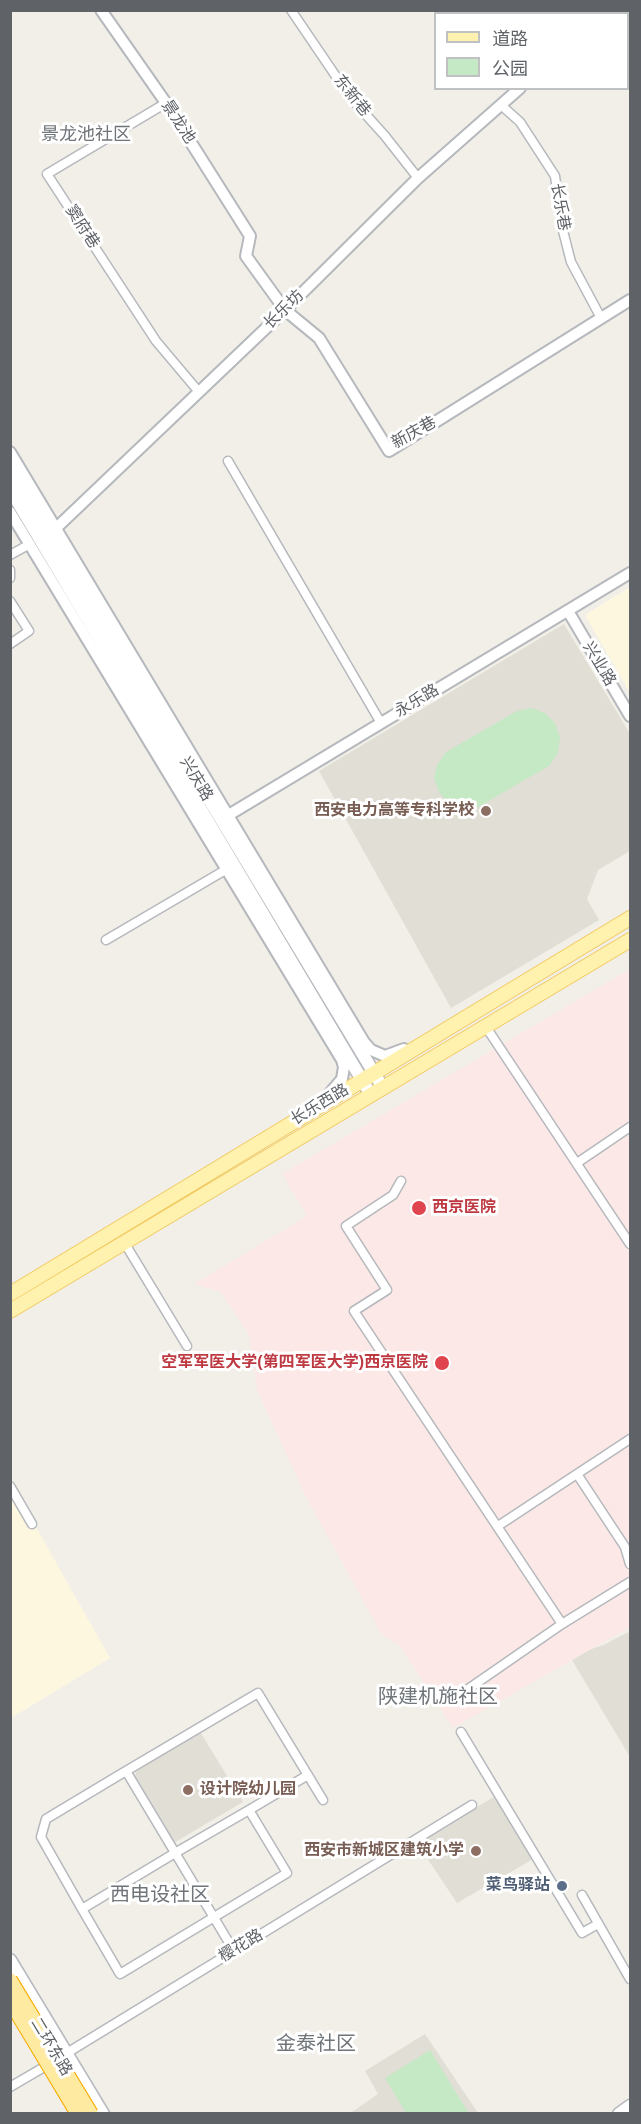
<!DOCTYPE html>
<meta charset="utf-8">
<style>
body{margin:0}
#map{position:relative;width:641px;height:2124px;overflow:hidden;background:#f1efe8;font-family:Arial,"Noto Sans SC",sans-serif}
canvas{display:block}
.frame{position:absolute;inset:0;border:12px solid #5f6368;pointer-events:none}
.legend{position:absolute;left:434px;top:12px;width:195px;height:78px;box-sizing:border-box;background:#fff;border:2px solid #bfc1c3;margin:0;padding:8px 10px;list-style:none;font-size:18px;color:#5f6368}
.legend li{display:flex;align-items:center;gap:12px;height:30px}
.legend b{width:30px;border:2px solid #bfc1c3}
</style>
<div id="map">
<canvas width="641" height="2124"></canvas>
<div class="frame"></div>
<ul class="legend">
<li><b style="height:8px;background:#fff2af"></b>道路</li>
<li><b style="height:16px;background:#c5e8c5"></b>公园</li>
</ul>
</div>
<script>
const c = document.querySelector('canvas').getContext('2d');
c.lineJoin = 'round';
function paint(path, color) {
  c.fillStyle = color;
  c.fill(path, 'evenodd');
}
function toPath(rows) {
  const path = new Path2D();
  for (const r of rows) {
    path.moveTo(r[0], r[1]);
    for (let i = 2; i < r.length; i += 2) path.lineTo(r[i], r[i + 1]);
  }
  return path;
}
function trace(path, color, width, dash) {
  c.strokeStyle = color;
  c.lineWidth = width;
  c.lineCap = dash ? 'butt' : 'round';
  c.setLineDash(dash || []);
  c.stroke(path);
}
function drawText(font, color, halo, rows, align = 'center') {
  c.font = font + ' Arial,"Noto Sans SC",sans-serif';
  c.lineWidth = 6;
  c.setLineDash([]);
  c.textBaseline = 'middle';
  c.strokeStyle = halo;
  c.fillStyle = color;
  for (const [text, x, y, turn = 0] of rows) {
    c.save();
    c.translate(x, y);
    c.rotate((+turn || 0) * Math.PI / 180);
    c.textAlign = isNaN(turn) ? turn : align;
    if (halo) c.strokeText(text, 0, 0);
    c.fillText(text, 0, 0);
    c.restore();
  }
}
const commercial = toPath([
 [630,587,630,693,585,615],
 [10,1481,110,1658,11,1718,10,1718]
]);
const education = toPath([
 [564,624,630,734,630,851,598,870,587,899,599,920,451,1008,319,771],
 [628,1632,630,1636,630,1757,572,1660,591,1649,604,1645],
 [199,1730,243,1802,172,1844,133,1778,138,1769],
 [497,1795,535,1858,457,1903,417,1843],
 [425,2034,478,2113,349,2114,378,2094,365,2071]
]);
const medical = toPath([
 [630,969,630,1627,453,1728,399,1645,382,1635,306,1497,257,1390,249,1335,221,1292,194,1284,307,1216,282,1174]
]);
const green = toPath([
 [531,708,545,713,555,723,560,737,558,753,549,766,478,807,461,808,449,804,439,792,434,778,437,765,446,752,517,711],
 [430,2050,468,2112,466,2113,406,2113,385,2078]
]);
const minor = toPath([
 [291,10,350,97,385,136,418,178],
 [569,10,571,14],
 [166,103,47,174,156,341,199,392],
 [501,105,520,122,555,176,562,227,571,262,601,318],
 [228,461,381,723],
 [10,555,30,544],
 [10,570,10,578],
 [10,601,29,631,10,644],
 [106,940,227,869],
 [486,1027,630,1244],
 [577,1163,630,1127],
 [401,1181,393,1195,346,1226,387,1290,354,1311,562,1624],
 [124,1242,187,1346],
 [577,1474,625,1547,630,1564],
 [10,1486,32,1524],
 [498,1526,630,1439],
 [458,1696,562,1624,630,1582],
 [461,1732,582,1933,598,1924],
 [249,1810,287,1873,120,1974,82,1909,175,1853,249,1810,308,1775],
 [582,1895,630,1979],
 [82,1909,41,1837,46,1819,126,1771],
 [234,1951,126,1771,258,1693,323,1800],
 [62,2056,472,1805],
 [10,2087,51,2063]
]);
const tertiary = toPath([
 [101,10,166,103,250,236,246,256,285,310,319,338,389,451,630,300],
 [606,14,609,10],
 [10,452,364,1042,371,1050,385,1056,404,1049],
 [10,512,342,1060,344,1067,342,1079,325,1099],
 [52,532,285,310,418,178,520,88],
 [568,611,630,716],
 [222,819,630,573]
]);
const secondary = toPath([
 [10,469,383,1088],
 [10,489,371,1095],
 [10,1960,103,2114],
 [619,2114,630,2106]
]);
const primary = toPath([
 [10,1294,630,918],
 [10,1311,630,940]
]);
const trunkBridge = toPath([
 [10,1980,91,2114],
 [10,2001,78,2114]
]);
const markers = [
 [486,811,6,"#8d6e63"],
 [419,1208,8,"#e0444e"],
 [442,1363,8,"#e0444e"],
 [188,1790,6,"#8d6e63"],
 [476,1851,6,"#8d6e63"],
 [562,1886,6,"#5c6f8a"]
];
const streetNames = [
 ["东新巷",352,96,51],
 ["景龙池",178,122,57],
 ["长乐巷",560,207,80],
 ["窦府巷",82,227,57],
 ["长乐坊",284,310,-44],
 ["新庆巷",414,433,-29],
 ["兴业路",599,664,59],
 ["永乐路",417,701,-31],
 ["兴庆路",196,779,59],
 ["长乐西路",320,1105,-31],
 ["樱花路",241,1946,-31],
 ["二环东路",51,2047,59]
];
const educationNames = [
 ["西安电力高等专科学校",474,811],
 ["设计院幼儿园",200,1790,"left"],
 ["西安市新城区建筑小学",464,1851]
];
const healthNames = [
 ["西京医院",432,1208],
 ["空军军医大学(第四军医大学)西京医院",428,1363,"right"]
];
const serviceNames = [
 ["菜鸟驿站",550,1886]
];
const neighbourhoodNames = [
 ["景龙池社区",86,135]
];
const quarterNames = [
 ["陕建机施社区",438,1697],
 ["西电设社区",160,1895],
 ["金泰社区",316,2044]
];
paint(commercial, '#fef7e0');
paint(education, '#e1ded6');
paint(medical, '#fce8e6');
paint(green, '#c5e8c5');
trace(minor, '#b5b8bc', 11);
trace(tertiary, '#b5b8bc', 14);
trace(secondary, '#b6babf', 15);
trace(primary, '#f2c960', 16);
trace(minor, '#fff', 8);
trace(tertiary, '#fff', 10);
trace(secondary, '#fff', 12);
trace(primary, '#fff2af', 14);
trace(trunkBridge, '#f9ab00', 16, []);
trace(trunkBridge, '#feeaa1', 14);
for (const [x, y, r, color] of markers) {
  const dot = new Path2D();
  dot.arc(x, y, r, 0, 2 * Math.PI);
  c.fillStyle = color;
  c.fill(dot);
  trace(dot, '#fff', 2);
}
drawText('16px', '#5f6368', '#fff', streetNames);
drawText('bold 16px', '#785e54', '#fff', educationNames, 'right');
drawText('bold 16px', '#be3a42', '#fff', healthNames, 'left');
drawText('bold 16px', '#4e5e75', '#fff', serviceNames, 'right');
drawText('18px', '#70757a', '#fff', neighbourhoodNames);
drawText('20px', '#70757a', '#fff', quarterNames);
</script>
